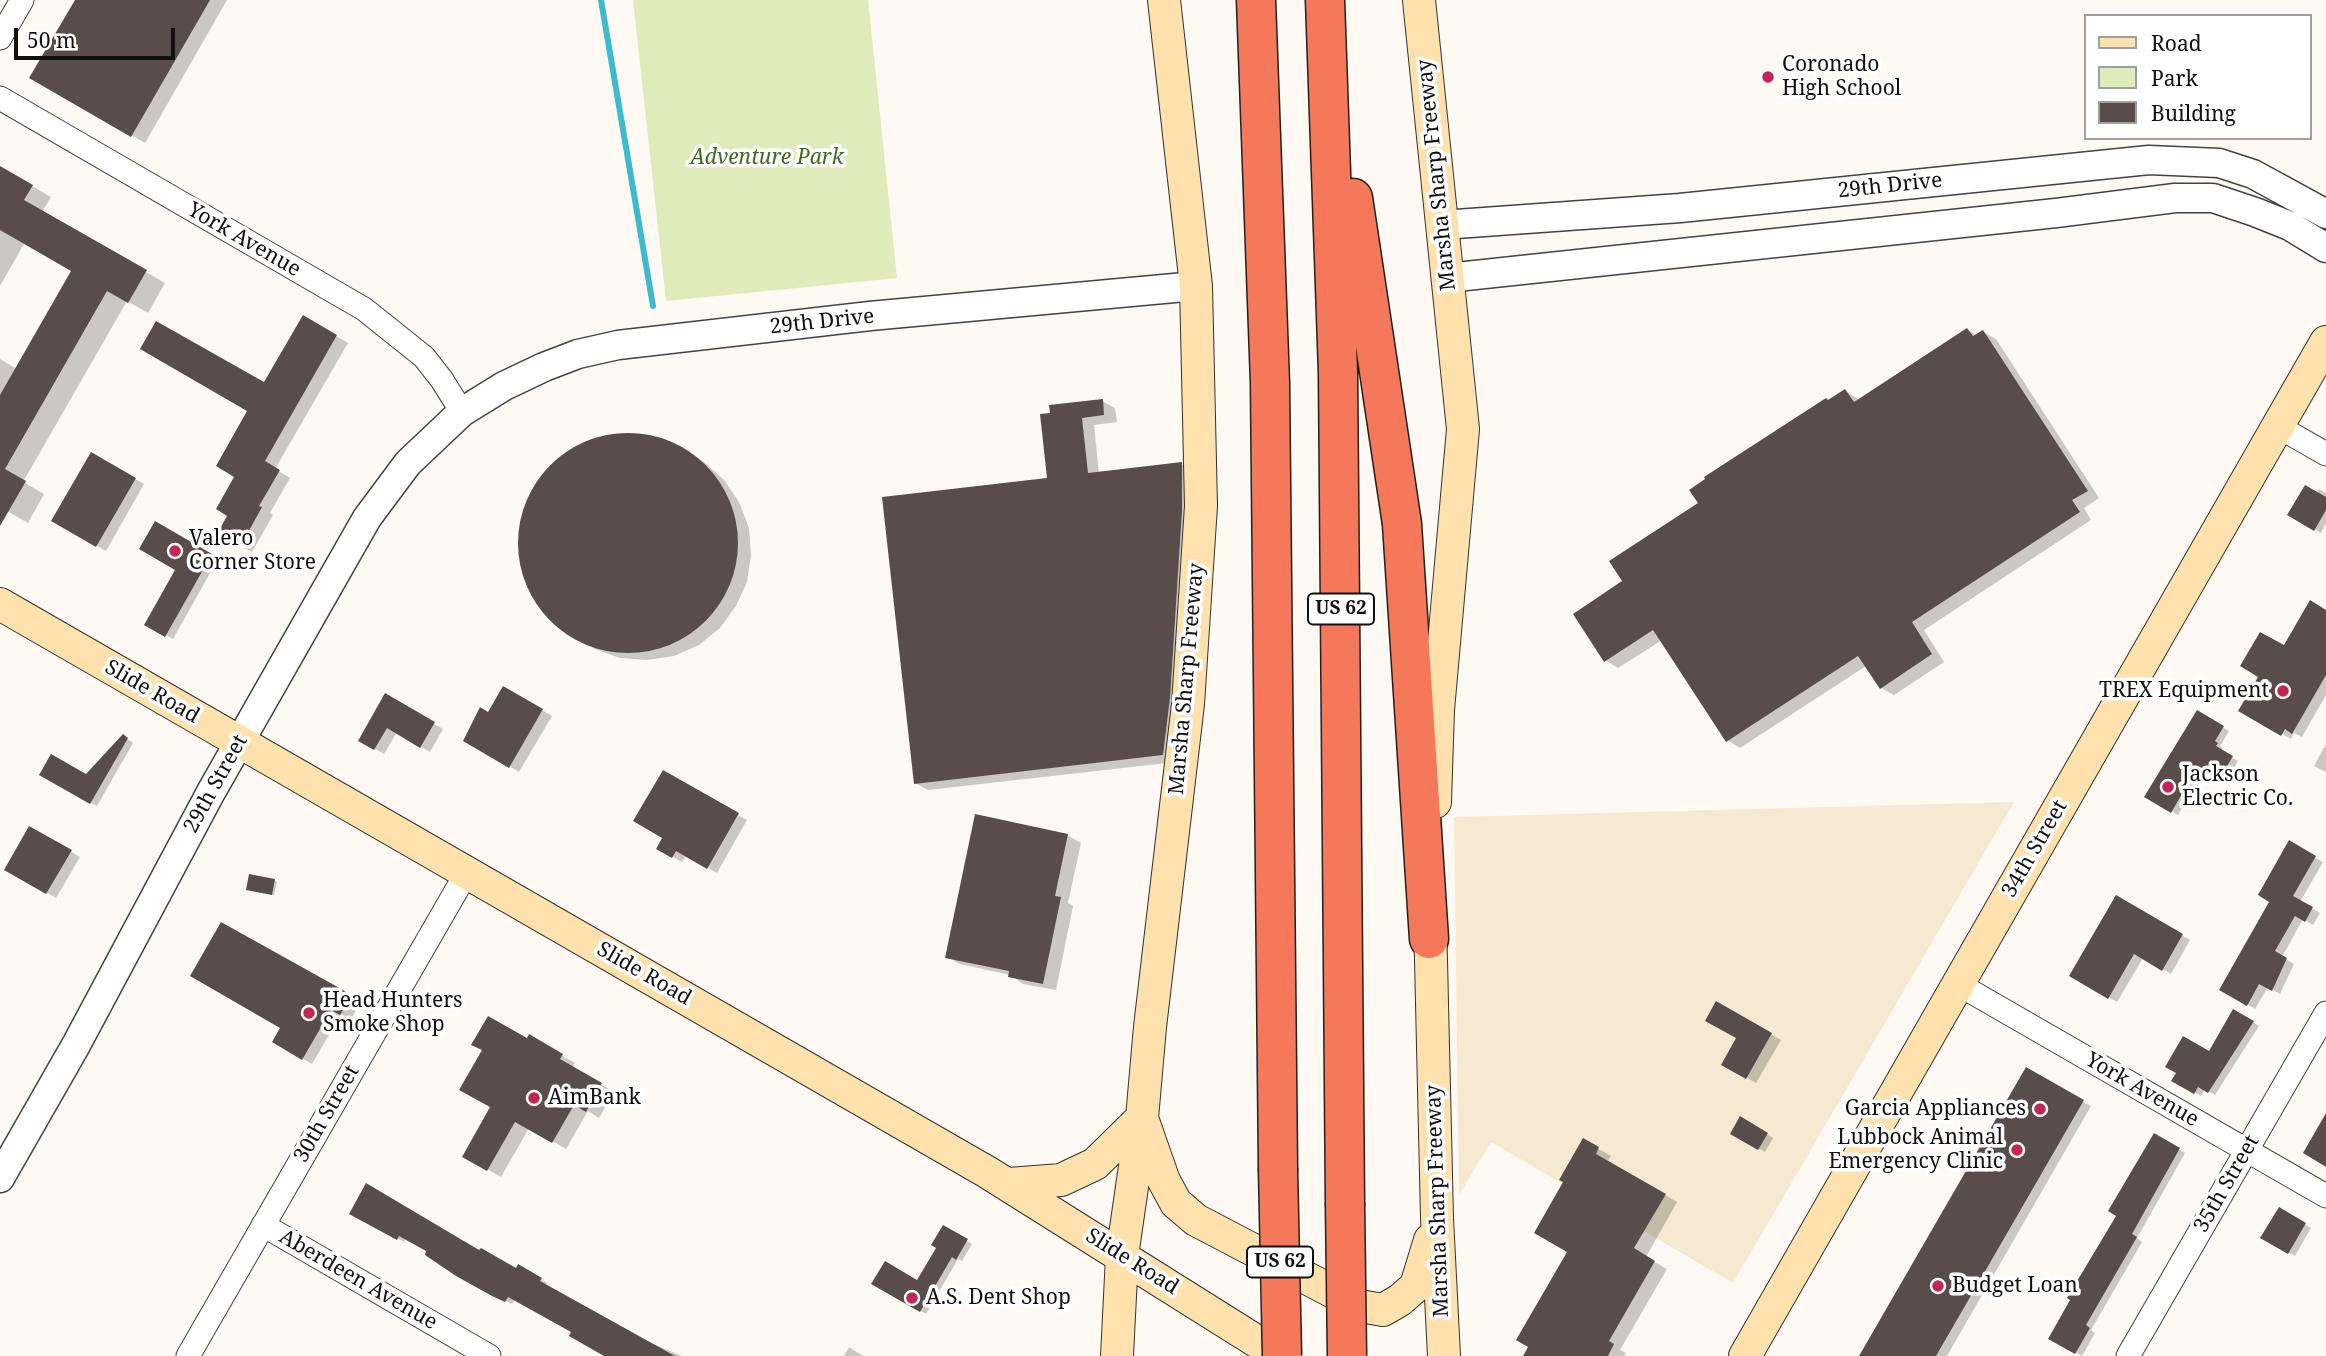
<!DOCTYPE html>
<style>
body{margin:0}
#map{position:relative;width:2326px;height:1356px;overflow:hidden;background:#fff9f3;font-family:"Noto Serif",serif}
canvas{display:block}
.legend{position:absolute;left:2084px;top:14px;width:228px;height:126px;box-sizing:border-box;background:#fff;border:2px solid #9f9f9f;margin:0;padding:9px 12px;list-style:none;font-size:21px;color:#101010}
.legend li{display:flex;align-items:center;gap:14px;height:35px}
.legend b{width:35px;border:2px solid #9f9f9f}
.scale{position:absolute;left:14px;top:28px;width:161px;height:32px;box-sizing:border-box;border:4px solid #101010;border-top:0;padding-left:9px;font-size:21px;line-height:24px;white-space:nowrap;color:#101010;-webkit-text-stroke:5px #fff;paint-order:stroke}
</style>
<div id="map">
<canvas width="2326" height="1356"></canvas>
<ul class="legend">
<li><b style="height:9px;background:#ffe1ae"></b>Road</li>
<li><b style="height:19px;background:#e0ebbb"></b>Park</li>
<li><b style="height:19px;background:#594d4c"></b>Building</li>
</ul>
<div class="scale">50 m</div>
</div>
<script>
const c = document.querySelector('canvas').getContext('2d');
c.lineJoin = 'round';
function paint(path, color) {
  c.fillStyle = color;
  c.fill(path, 'evenodd');
}
function toPath(rows) {
  const path = new Path2D();
  for (const r of rows) {
    if (r.length === 3) {
      path.moveTo(r[0] + r[2], r[1]);
      path.arc(r[0], r[1], r[2], 0, 2 * Math.PI);
      continue;
    }
    path.moveTo(r[0], r[1]);
    for (let i = 2; i < r.length; i += 2) path.lineTo(r[i], r[i + 1]);
  }
  return path;
}
function trace(path, color, width, dash) {
  c.strokeStyle = color;
  c.lineWidth = width;
  c.lineCap = dash ? 'butt' : 'round';
  c.setLineDash(dash || []);
  c.stroke(path);
}
function drawText(font, color, halo, rows, align = 'center') {
  c.font = font + ' "Noto Serif",serif';
  c.lineWidth = 7;
  c.setLineDash([]);
  c.textBaseline = 'middle';
  c.strokeStyle = halo;
  c.fillStyle = color;
  for (const [text, x, y, turn = 0] of rows) {
    c.save();
    c.translate(x, y);
    c.rotate((+turn || 0) * Math.PI / 180);
    c.textAlign = isNaN(turn) ? turn : align;
    if (halo) c.strokeText(text, 0, 0);
    c.fillText(text, 0, 0);
    c.restore();
  }
}
const farmland = toPath([
 [2014,802,1733,1283,1491,1142,1459,1195,1454,817]
]);
const green = toPath([
 [633,0,868,0,897,278,666,301]
]);
const shadow = toPath([
 [77,0,227,0,145,143,32,78],
 [0,168,51,197,42,212,165,283,148,313,127,301,23,482,44,494,28,523,0,507,0,359,17,369,74,270,25,242,0,286],
 [303,317,348,343,275,469,290,478,270,513,273,515,252,552,219,533,230,515,236,476,264,385],
 [1967,330,1977,335,1983,332,1996,339,2099,498,2084,508,2091,520,1924,630,1944,662,1894,695,1881,688,1866,666,1740,748,1727,740,1662,640,1618,668,1605,660,1624,582,1700,504,1845,391,1860,400],
 [1102,401,1115,408,1117,422,1094,425,1099,474,1181,464,1194,471,1176,762,928,790,915,783,1049,479,1042,416],
 [616,436,641,436,666,441,704,462,724,480,739,502,749,528,751,555,747,582,736,606,720,628,699,645,674,656,647,660,620,658,595,649,581,641,559,628,542,609,529,588,522,563,520,538,524,513,535,490,550,469,569,453,592,441],
 [91,454,144,484,106,551,53,520],
 [2319,489,2326,493,2326,523,2321,533,2290,515],
 [155,523,218,559,173,639,146,624,178,569],
 [2326,612,2326,695,2302,737,2294,733,2291,739,2240,710,2260,676,2284,647],
 [504,688,552,716,519,772,465,741,489,714],
 [386,696,443,729,430,752,397,732,384,754,360,740],
 [2197,712,2229,731,2220,746,2223,748,2221,751,2238,761,2227,780,2213,773,2210,777,2202,773,2178,815,2147,797],
 [123,736,133,743,97,806,41,774,86,776],
 [2326,744,2326,772,2314,766],
 [663,772,747,820,717,873,686,855,682,862,658,848,665,837],
 [30,828,80,857,56,898,6,869],
 [1067,835,1081,843,1068,903,1073,906,1056,990,1023,984,1010,975,960,964,947,957],
 [2289,843,2323,862,2300,902,2320,913,2313,925,2303,919,2282,957,2294,964,2280,994,2268,987,2255,1009,2222,990,2272,901],
 [274,880,277,882,274,895,251,890],
 [2116,897,2190,940,2171,974,2143,958,2117,1002,2071,975],
 [221,925,361,1002,351,1019,341,1014,312,1064,274,1041,282,1028],
 [1717,1003,1781,1040,1756,1083,1723,1064,1738,1038],
 [2234,1011,2259,1026,2215,1095,2205,1089,2201,1096,2174,1081,2209,1053],
 [529,1037,575,1063,572,1068,614,1092,599,1118,588,1111,566,1149,529,1128,501,1177,465,1156],
 [2026,1069,2091,1106,1947,1356,1861,1356],
 [1740,1119,1773,1138,1765,1152,1732,1134],
 [2154,1135,2185,1153,2137,1238,2142,1242,2091,1330,2095,1333,2082,1356,2051,1338,2118,1215],
 [1583,1140,1611,1156,1607,1162,1677,1202,1646,1257,1667,1269,1620,1350,1626,1353,1624,1356,1531,1356,1569,1251,1565,1182],
 [2279,1209,2311,1228,2295,1256,2263,1238],
 [351,1213,480,1252,517,1271,519,1267,547,1283,545,1286,646,1341,682,1356,607,1356,574,1332,515,1299,512,1304,457,1274,428,1251,406,1238,404,1242],
 [943,1227,972,1244,962,1261,958,1259,926,1314,874,1284,918,1283,938,1248],
 [849,1347,858,1353,864,1356,844,1356]
]);
const stream = toPath([
 [601,0,653,306]
]);
const building = toPath([
 [75,0,210,0,131,137,29,78],
 [0,166,33,185,24,200,147,270,128,303,107,291,5,469,26,481,0,526,0,395,71,271,0,230],
 [303,315,337,335,265,461,280,470,259,506,262,507,240,547,217,534,227,516,216,509,234,477,216,466,247,411,140,349,156,321,264,382],
 [1967,328,1973,336,1983,330,2088,491,2072,500,2080,512,1912,622,1932,654,1880,689,1858,656,1726,742,1653,630,1604,662,1573,614,1622,581,1609,561,1698,503,1689,490,1705,479,1704,477,1826,398,1828,400,1845,389,1854,402],
 [1103,399,1104,415,1082,418,1088,473,1182,462,1182,511,1170,698,1163,755,914,784,882,497,1047,478,1040,414,1050,413,1049,405],
 [628,543,110],
 [91,452,136,478,96,547,51,521],
 [2305,485,2326,497,2326,510,2314,531,2287,515],
 [155,521,212,554,165,637,144,625,175,570,139,549],
 [2310,600,2326,610,2326,675,2292,734,2285,729,2281,736,2238,711,2258,677,2240,666,2260,632,2284,645],
 [503,686,543,709,509,768,463,741,480,707,488,712],
 [385,693,435,722,420,748,387,728,374,750,358,741],
 [2197,710,2224,726,2215,741,2218,743,2216,746,2233,756,2220,778,2206,771,2203,776,2195,771,2171,813,2144,797],
 [123,734,128,738,90,804,39,775,51,754,86,774],
 [663,770,739,813,707,869,676,851,672,858,656,849,662,838,633,821],
 [975,814,1068,834,1055,896,1061,897,1043,984,1008,977,1009,971,945,958],
 [29,826,72,850,46,894,4,870],
 [2289,840,2316,856,2293,896,2313,907,2305,922,2295,916,2275,951,2287,958,2272,991,2259,984,2247,1006,2219,990,2269,902,2258,895],
 [249,874,275,879,272,895,246,890],
 [2116,895,2183,934,2162,971,2134,954,2108,999,2069,976],
 [221,922,352,995,340,1015,331,1010,302,1060,272,1042,280,1028,190,976],
 [1716,1001,1772,1033,1746,1079,1721,1065,1736,1038,1705,1021],
 [2233,1009,2254,1021,2208,1093,2198,1087,2194,1094,2171,1081,2176,1073,2165,1067,2183,1036,2209,1051],
 [488,1016,527,1038,529,1034,563,1054,560,1059,602,1083,586,1112,574,1105,552,1143,515,1122,487,1171,462,1157,490,1107,459,1090,482,1050,471,1045],
 [2026,1067,2084,1100,2028,1197,1936,1356,1859,1356],
 [2326,1113,2326,1167,2303,1153],
 [1740,1116,1768,1133,1758,1150,1730,1134],
 [2154,1133,2180,1148,2132,1234,2137,1237,2086,1325,2090,1328,2075,1354,2048,1339,2070,1300,2067,1298,2116,1216,2108,1211],
 [1583,1138,1599,1147,1596,1154,1666,1194,1634,1248,1655,1261,1609,1341,1614,1344,1608,1356,1523,1356,1528,1347,1516,1340,1567,1252,1534,1233,1563,1182,1559,1180],
 [366,1183,479,1250,481,1248,516,1268,518,1264,542,1278,540,1281,675,1356,604,1356,569,1336,571,1332,508,1297,505,1302,492,1296,456,1276,425,1255,426,1251,399,1236,397,1240,349,1214],
 [2279,1207,2306,1223,2288,1254,2260,1238],
 [943,1225,968,1239,956,1260,952,1257,920,1312,871,1284,885,1261,917,1280,936,1248,931,1245]
]);
const minor = toPath([
 [0,38,22,0],
 [0,98,364,309,424,357,442,380,462,412],
 [2279,427,2326,454],
 [1958,984,2326,1196],
 [263,1225,489,1356],
 [188,1356,467,872],
 [2128,1356,2326,1013]
]);
const tertiary = toPath([
 [1442,225,1680,208,2149,160,2219,163,2253,174,2326,214],
 [1447,278,2056,213,2175,198,2213,198,2255,212,2290,226,2326,248],
 [0,1178,76,1045,211,792,367,518,408,463,462,412,504,386,544,367,578,354,618,345,870,316,1196,286]
]);
const secondary = toPath([
 [1419,0,1463,429,1438,710,1435,802],
 [0,604,987,1172,1280,1356],
 [1430,917,1437,1218,1444,1356],
 [1009,1184,1061,1180,1095,1164,1142,1118,1164,1181,1176,1203,1196,1220,1360,1306,1383,1310,1400,1300,1416,1286,1430,1240],
 [1117,1356,1122,1256,1142,1118,1150,1027,1188,704,1201,506,1196,286,1164,0],
 [1745,1356,2326,342]
]);
const motorway = toPath([
 [1256,0,1270,383,1278,1169],
 [1325,0,1338,373,1345,1203],
 [1353,198,1402,524,1429,939]
]);
const motorwayBridge = toPath([
 [1278,1169,1282,1356],
 [1345,1203,1347,1356]
]);
const markers = [
 [1768,77,7,"#c32556"],
 [175,551,7,"#c32556"],
 [2283,691,7,"#c32556"],
 [2168,787,7,"#c32556"],
 [309,1013,7,"#c32556"],
 [534,1098,7,"#c32556"],
 [2040,1109,7,"#c32556"],
 [2017,1150,7,"#c32556"],
 [1938,1286,7,"#c32556"],
 [912,1298,7,"#c32556"]
];
const shields = [
 [1341,609,66],
 [1280,1262,66]
];
const shieldNames = [
 ["US 62",1341,609],
 ["US 62",1280,1262]
];
const poiNames = [
 ["Coronado",1782,65],
 ["High School",1782,89],
 ["Valero",189,539],
 ["Corner Store",189,563],
 ["TREX Equipment",2269,691,"right"],
 ["Jackson",2182,775],
 ["Electric Co.",2182,799],
 ["Head Hunters",323,1001],
 ["Smoke Shop",323,1025],
 ["AimBank",548,1098],
 ["Garcia Appliances",2026,1109,"right"],
 ["Lubbock Animal",2003,1138,"right"],
 ["Emergency Clinic",2003,1162,"right"],
 ["Budget Loan",1952,1286],
 ["A.S. Dent Shop",926,1298]
];
const parkNames = [
 ["Adventure Park",767,158]
];
const streetNames = [
 ["Marsha Sharp Freeway",1437,175,-96],
 ["29th Drive",1890,186,-6],
 ["York Avenue",244,240,30],
 ["29th Drive",822,322,-6],
 ["Marsha Sharp Freeway",1187,679,-85],
 ["Slide Road",152,692,30],
 ["29th Street",216,784,-61],
 ["34th Street",2035,849,-60],
 ["Slide Road",644,974,30],
 ["York Avenue",2142,1090,30],
 ["30th Street",327,1114,-60],
 ["35th Street",2227,1184,-60],
 ["Marsha Sharp Freeway",1438,1201,-92],
 ["Slide Road",1132,1262,32],
 ["Aberdeen Avenue",358,1280,30]
];
paint(farmland, '#f6e9d2');
paint(green, '#e0ebbb');
paint(shadow, '#0003');
trace(stream, '#3cbbcf', 6);
paint(building, '#594d4c');
trace(minor, '#434343', 25);
trace(tertiary, '#434343', 31);
trace(secondary, '#323232', 34);
trace(motorway, '#212121', 41);
trace(minor, '#fff', 23);
trace(tertiary, '#fff', 28);
trace(secondary, '#ffe1ae', 32);
trace(motorway, '#f6785a', 38);
trace(motorwayBridge, '#212121', 41, []);
trace(motorwayBridge, '#f6785a', 38);
for (const [x, y, r, color] of markers) {
  const dot = new Path2D();
  dot.arc(x, y, r, 0, 2 * Math.PI);
  c.fillStyle = color;
  c.fill(dot);
  trace(dot, '#fff', 2.5);
}
for (const [x, y, w] of shields) {
  const box = new Path2D();
  box.roundRect(x - w / 2, y - 15.5, w, 31, 5);
  c.fillStyle = '#fff';
  c.fill(box);
  trace(box, '#101010', 2);
}
drawText('bold 19px', '#101010', null, shieldNames);
drawText('21px', '#101010', '#fff', poiNames, 'left');
drawText('italic 21px', '#426a1e', '#fff', parkNames);
drawText('21px', '#101010', '#fff', streetNames);
</script>
